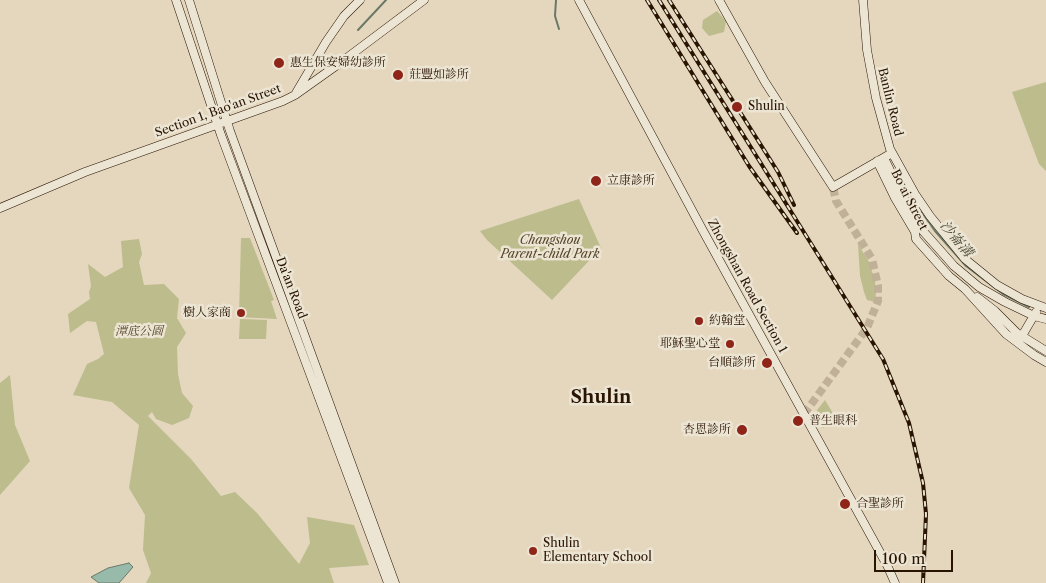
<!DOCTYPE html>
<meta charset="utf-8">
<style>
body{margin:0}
#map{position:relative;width:1046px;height:583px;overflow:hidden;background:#e4d7bd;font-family:"Libre Caslon Text",serif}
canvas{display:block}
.scale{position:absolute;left:874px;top:550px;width:79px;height:22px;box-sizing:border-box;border:2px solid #291401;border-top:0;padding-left:6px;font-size:15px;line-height:18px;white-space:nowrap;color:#291401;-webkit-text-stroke:4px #ede5d4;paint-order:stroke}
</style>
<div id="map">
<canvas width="1046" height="583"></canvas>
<div class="scale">100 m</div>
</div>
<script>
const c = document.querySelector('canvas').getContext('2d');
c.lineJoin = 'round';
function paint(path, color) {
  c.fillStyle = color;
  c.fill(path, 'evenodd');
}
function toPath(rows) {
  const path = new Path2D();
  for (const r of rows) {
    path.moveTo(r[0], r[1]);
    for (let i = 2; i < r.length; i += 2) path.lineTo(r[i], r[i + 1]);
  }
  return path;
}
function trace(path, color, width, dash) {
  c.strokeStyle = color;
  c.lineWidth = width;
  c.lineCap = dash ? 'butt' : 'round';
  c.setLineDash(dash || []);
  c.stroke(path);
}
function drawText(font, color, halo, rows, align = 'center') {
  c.font = font + ' "Libre Caslon Text","Noto Serif TC",serif';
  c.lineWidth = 5;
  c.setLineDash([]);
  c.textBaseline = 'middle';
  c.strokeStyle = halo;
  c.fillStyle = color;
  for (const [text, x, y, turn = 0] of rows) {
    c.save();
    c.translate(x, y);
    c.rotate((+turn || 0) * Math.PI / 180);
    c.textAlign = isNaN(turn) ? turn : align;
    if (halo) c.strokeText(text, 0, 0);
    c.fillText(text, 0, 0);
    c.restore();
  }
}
const green = toPath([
 [717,11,726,21,724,32,709,36,702,28,703,20],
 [1046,82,1046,171,1039,164,1012,92],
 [579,199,601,248,552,300,487,240,480,231],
 [241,238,250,238,274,300,271,301,277,319,239,317],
 [139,239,142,254,139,262,144,285,164,284,179,299,177,318,186,333,177,347,178,374,182,393,193,406,189,418,172,425,156,419,152,412,148,416,191,459,221,496,235,492,257,513,299,564,310,543,307,517,354,525,369,565,329,568,334,583,146,583,151,573,143,550,145,515,129,488,139,425,112,402,73,395,87,364,98,359,104,354,96,322,87,321,70,333,68,314,90,299,89,292,91,286,88,264,105,277,123,267,121,241],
 [858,244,869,262,875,281,876,292,875,302,867,300,864,292,860,276],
 [240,319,267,320,266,339,239,339],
 [10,375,15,425,30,461,0,495,0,383],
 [825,400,837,420,823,428,816,415,817,410]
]);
const water = toPath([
 [129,563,133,567,119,583,99,583,91,577,108,568,129,563]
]);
const stream = toPath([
 [556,0,555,16,559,29],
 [358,30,386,0],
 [903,180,914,201,935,231,966,266,1003,294,1029,307]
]);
const secondaryTunnel = toPath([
 [804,414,867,328,878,301,878,286,872,259,836,201,833,187]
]);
const secondary = toPath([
 [176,0,221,135,388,583],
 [189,0,230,131,395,583],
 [579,0,702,229,887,565,895,583],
 [719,0,765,82,833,187,892,153],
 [863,0,867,50,876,98,890,149,915,194,930,216,965,259,997,285,1022,299,1046,308],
 [296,93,326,42,344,16,360,0],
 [884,158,902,195,923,231,954,266,979,287,1005,302,1034,316,1046,319],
 [877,161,895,198,915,232,916,239,949,276,965,289,1006,334,1034,355,1046,362],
 [0,208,85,172,283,101,295,95,340,63,424,0],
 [977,297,995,311,1017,333,1046,351],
 [1019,341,1036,312]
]);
const rail = toPath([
 [647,0,749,166,797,233],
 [659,0,883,359,909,423,923,483,926,514,923,583],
 [669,0,778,172,794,205]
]);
const markers = [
 [279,63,6,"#8f2418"],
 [398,75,6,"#8f2418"],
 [737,107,6,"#8f2418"],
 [596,181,6,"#8f2418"],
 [241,313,5,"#8f2418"],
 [699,321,5,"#8f2418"],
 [730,344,5,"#8f2418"],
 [767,363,6,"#8f2418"],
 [798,421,6,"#8f2418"],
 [742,430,6,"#8f2418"],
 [845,504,6,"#8f2418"],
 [533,551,5,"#8f2418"]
];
const poiNames = [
 ["惠生保安婦幼診所",290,63],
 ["莊豐如診所",409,75],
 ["Shulin",748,107],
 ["立康診所",607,181],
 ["樹人家商",231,313,"right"],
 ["約翰堂",709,321],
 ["耶穌聖心堂",720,344,"right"],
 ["台順診所",756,363,"right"],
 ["普生眼科",809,421],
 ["杏恩診所",731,430,"right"],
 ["合聖診所",856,504],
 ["Shulin",543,544],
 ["Elementary School",543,558]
];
const streetNames = [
 ["Banlin Road",890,102,76],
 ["Section 1, Bao'an Street",218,111,-20],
 ["Bo ai Street",909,200,63],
 ["Zhongshan Road Section 1",747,286,61],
 ["Da'an Road",291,288,69]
];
const parkNames = [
 ["Changshou",550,241],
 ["Parent-child Park",550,255],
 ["潭底公園",139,332]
];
const waterNames = [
 ["沙崙溝",956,239,50]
];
const districtNames = [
 ["Shulin",601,398]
];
paint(green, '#bcbc8c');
paint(water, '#97baab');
trace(water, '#6b7867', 1);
trace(stream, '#6b7867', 2);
trace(secondaryTunnel, '#bfb097', 8, [8, 4]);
trace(secondary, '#291401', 9);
trace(secondary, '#ede5d4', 8);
trace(rail, '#291401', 4);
trace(rail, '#ede5d4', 2, [5.5]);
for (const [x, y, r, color] of markers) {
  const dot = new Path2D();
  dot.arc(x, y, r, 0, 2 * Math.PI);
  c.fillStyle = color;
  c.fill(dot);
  trace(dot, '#ede5d4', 2);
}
drawText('12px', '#291401', '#ede5d4', poiNames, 'left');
drawText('12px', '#291401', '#ede5d4', streetNames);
drawText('italic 12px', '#55462b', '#ede5d4', parkNames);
drawText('italic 14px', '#504e3c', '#ede5d4', waterNames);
drawText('bold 18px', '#291401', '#ede5d4', districtNames);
</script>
